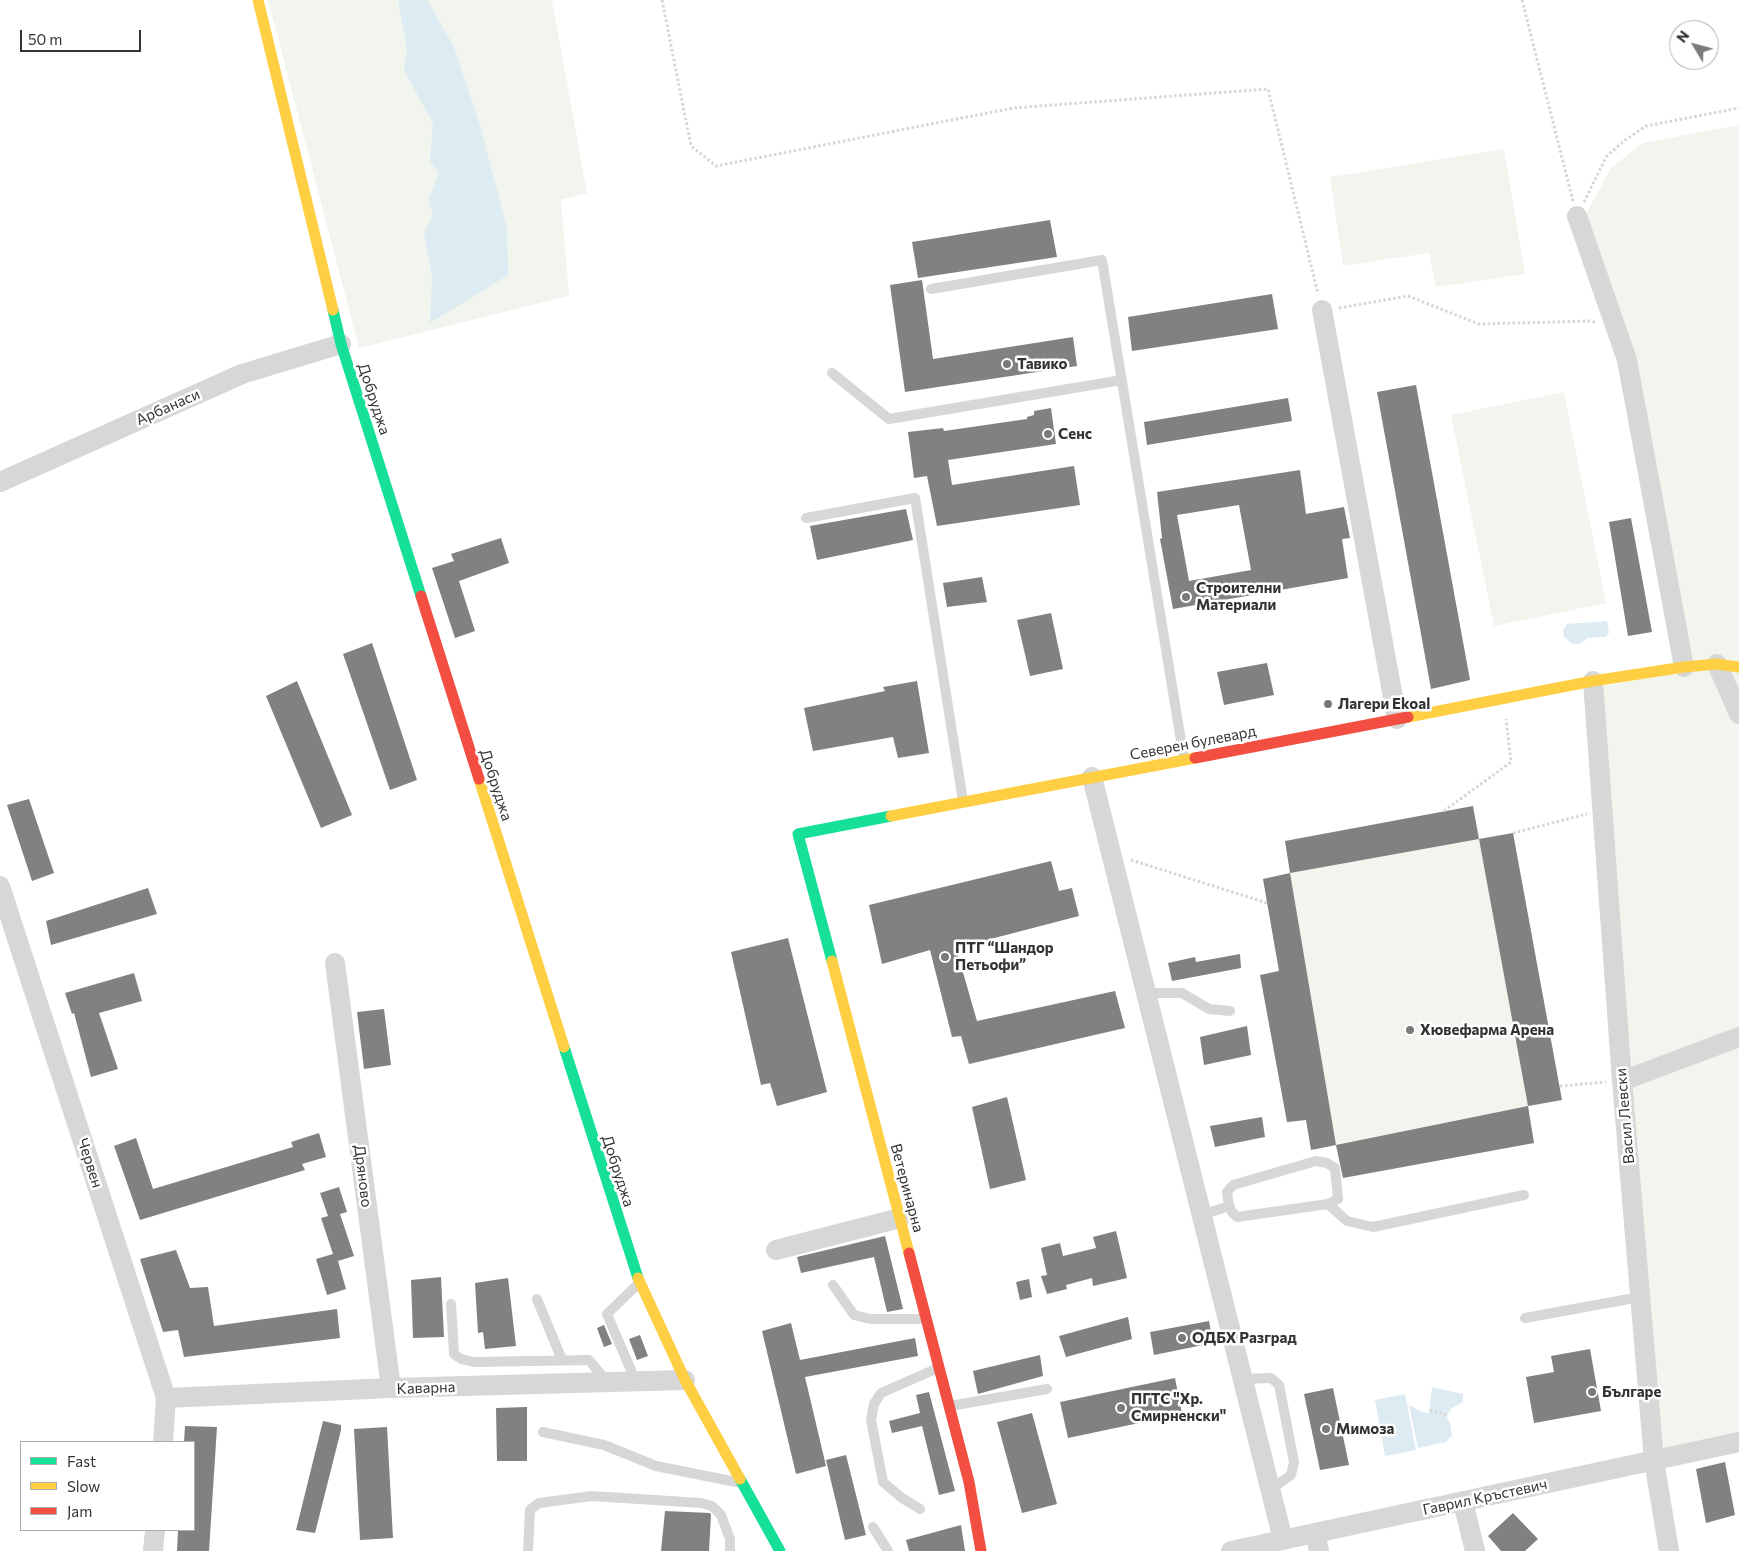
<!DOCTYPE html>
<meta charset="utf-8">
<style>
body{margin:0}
#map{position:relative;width:1739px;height:1551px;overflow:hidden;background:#fff;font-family:Commissioner,sans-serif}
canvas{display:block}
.legend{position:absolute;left:20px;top:1441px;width:175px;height:90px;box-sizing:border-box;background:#fff;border:1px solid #adadad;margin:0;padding:6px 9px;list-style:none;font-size:15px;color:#333}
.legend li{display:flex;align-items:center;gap:10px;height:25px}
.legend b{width:25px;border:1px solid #adadad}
.north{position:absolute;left:1669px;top:20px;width:50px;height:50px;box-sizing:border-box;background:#fff;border:1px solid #adadad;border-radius:50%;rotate:307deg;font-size:14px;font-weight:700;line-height:20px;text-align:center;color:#333}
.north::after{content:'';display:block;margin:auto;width:18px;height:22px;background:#7a7a7a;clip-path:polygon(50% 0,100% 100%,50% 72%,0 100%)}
.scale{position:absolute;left:20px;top:30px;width:121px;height:22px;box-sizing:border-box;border:2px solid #333;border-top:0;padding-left:6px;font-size:15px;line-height:18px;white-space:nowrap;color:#333;-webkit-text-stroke:4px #fff;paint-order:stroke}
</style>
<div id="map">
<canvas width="1739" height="1551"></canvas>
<ul class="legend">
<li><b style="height:6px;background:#16e098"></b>Fast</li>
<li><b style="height:6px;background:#ffcf43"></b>Slow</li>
<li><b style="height:6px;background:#f24e42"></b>Jam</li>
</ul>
<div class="north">N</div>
<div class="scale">50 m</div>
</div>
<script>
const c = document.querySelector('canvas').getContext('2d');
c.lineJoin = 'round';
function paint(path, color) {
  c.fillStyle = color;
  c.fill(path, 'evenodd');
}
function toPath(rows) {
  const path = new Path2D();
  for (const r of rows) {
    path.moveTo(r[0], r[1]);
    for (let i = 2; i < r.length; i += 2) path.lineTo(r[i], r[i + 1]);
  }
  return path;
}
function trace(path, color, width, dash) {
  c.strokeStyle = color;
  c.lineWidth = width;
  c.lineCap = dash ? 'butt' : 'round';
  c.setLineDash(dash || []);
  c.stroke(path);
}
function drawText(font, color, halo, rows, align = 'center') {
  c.font = font + ' Commissioner,sans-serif';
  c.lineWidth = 5;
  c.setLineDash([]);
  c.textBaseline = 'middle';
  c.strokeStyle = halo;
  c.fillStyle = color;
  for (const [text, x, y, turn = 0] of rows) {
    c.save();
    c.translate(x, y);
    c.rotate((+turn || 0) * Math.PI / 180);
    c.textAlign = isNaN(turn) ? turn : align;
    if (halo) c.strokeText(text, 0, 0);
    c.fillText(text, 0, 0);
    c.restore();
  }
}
const green = toPath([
 [268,0,552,0,587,193,561,200,569,296,359,348],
 [1739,125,1739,1437,1658,1455,1591,688,1690,671,1585,215,1611,168,1643,143],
 [1504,149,1525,274,1436,287,1429,253,1343,266,1330,177],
 [1564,392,1606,603,1494,626,1451,415],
 [1473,806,1479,839,1513,833,1562,1100,1528,1107,1534,1143,1343,1178,1336,1145,1311,1150,1306,1120,1287,1123,1260,975,1279,971,1263,879,1290,873,1285,841]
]);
const water = toPath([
 [398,0,427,0,454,47,479,122,507,228,508,275,430,323,432,277,424,233,433,215,429,199,439,173,430,161,433,123,404,70,407,49],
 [1607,621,1609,633,1605,637,1588,638,1580,644,1573,644,1564,637,1563,630,1567,624],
 [1432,1387,1463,1394,1463,1402,1452,1408,1446,1416,1450,1423,1452,1435,1446,1442,1418,1448,1409,1405,1422,1412,1429,1413],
 [1405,1394,1416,1450,1385,1456,1375,1400]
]);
const building = toPath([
 [1050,220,1057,257,918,278,912,242],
 [922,280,933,359,1073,337,1077,366,905,392,890,285],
 [1272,294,1278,329,1132,351,1128,317],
 [1416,385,1470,680,1431,689,1377,392],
 [1288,398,1292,421,1147,445,1144,422],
 [1051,408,1056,444,948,460,952,485,1074,466,1080,505,937,526,927,476,914,478,908,432,943,428,944,431,1027,419,1027,417,1034,415,1034,411],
 [1300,470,1306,514,1344,507,1350,538,1342,539,1348,578,1173,609,1160,539,1162,538,1157,492],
 [1239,505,1251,570,1189,581,1177,515],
 [906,509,913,540,817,560,810,526],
 [1631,518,1652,632,1628,636,1609,522],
 [501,538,509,563,459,581,475,631,455,638,432,568,454,561,451,554],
 [982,577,987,602,947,607,943,583],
 [1051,613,1063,669,1030,676,1017,620],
 [372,643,417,780,390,790,343,654],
 [1267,663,1274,695,1224,705,1217,672],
 [297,681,352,815,321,828,266,696],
 [917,681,929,753,898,758,893,737,813,751,804,708,885,691,883,687],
 [29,799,54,873,32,881,7,805],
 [1473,806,1479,839,1290,873,1285,841],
 [1513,833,1562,1100,1528,1106,1479,839],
 [1051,861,1059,891,1072,888,1079,916,956,948,977,1021,1115,991,1125,1028,969,1064,961,1036,952,1037,930,950,882,964,869,905],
 [1290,873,1336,1145,1311,1150,1306,1120,1287,1122,1260,975,1279,971,1263,879],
 [148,888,157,914,51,945,46,921],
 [788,938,827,1092,777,1106,770,1083,761,1085,731,952],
 [1240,954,1241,968,1172,981,1168,963,1195,957,1196,962],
 [134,973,142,1001,99,1013,118,1069,91,1077,74,1013,72,1014,65,993],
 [384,1009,391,1065,364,1069,357,1012],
 [1247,1026,1251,1055,1204,1065,1200,1037],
 [1007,1097,1026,1180,990,1189,972,1107],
 [1528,1106,1534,1143,1343,1178,1336,1145],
 [1262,1117,1265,1137,1215,1147,1210,1126],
 [319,1133,326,1157,302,1164,305,1170,140,1220,114,1146,136,1138,153,1189,293,1147,291,1142],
 [339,1187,347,1212,340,1214,354,1256,338,1261,346,1289,327,1295,316,1259,333,1254,321,1218,328,1216,320,1193],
 [1116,1231,1127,1278,1093,1286,1092,1278,1066,1285,1067,1289,1047,1294,1041,1276,1047,1275,1041,1248,1060,1243,1063,1256,1096,1248,1093,1237],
 [885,1236,903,1309,887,1312,874,1257,801,1273,797,1257],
 [176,1250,190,1288,208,1287,214,1326,337,1309,340,1338,184,1357,178,1330,163,1332,140,1259],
 [441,1277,444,1337,413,1338,411,1280],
 [508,1278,516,1346,485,1349,483,1332,478,1333,475,1283],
 [1029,1279,1032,1297,1020,1300,1016,1282],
 [1128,1317,1132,1339,1066,1357,1059,1336],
 [1209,1321,1213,1343,1154,1355,1150,1332],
 [791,1323,800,1360,915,1338,918,1356,805,1377,826,1466,796,1474,762,1331],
 [604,1325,612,1344,604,1347,597,1328],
 [640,1335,648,1356,637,1360,629,1339],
 [1590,1349,1601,1411,1534,1423,1526,1377,1554,1372,1551,1356],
 [1040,1355,1043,1376,978,1394,973,1371],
 [1175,1378,1182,1414,1068,1438,1060,1402],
 [1333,1388,1349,1465,1320,1470,1304,1394],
 [929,1392,955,1491,939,1495,922,1426,892,1433,889,1421,920,1413,916,1395],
 [527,1407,527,1461,497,1461,496,1408],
 [1032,1413,1057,1504,1022,1513,997,1422],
 [323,1421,341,1425,341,1430,315,1533,296,1530],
 [185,1426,217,1427,209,1551,177,1551,178,1530,194,1530,194,1442,184,1442],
 [387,1427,393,1538,360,1540,354,1429],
 [846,1455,866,1535,845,1540,826,1460],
 [1725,1462,1735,1515,1706,1523,1696,1469],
 [665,1511,710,1513,711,1515,709,1551,661,1551],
 [1513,1513,1538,1539,1525,1551,1501,1551,1488,1536],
 [961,1525,965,1551,909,1551,906,1540]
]);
const path = toPath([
 [662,0,691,146,716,166,1013,108,1268,89,1318,294],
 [1522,0,1573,201],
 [1584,202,1606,157,1625,140,1646,126,1739,108],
 [1339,308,1408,296,1479,324,1592,321,1596,323],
 [1444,811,1511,762,1506,719],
 [1513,833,1587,814],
 [1131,860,1267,903],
 [1560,1086,1606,1082],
 [1430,1410,1447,1415]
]);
const lane = toPath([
 [931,289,1102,260,1184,759],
 [832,373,889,419,1122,380],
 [806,518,915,498,963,801],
 [1146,993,1182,993,1209,1009,1230,1011],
 [1316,1161,1327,1163,1335,1168,1338,1199,1328,1204,1237,1217,1232,1212,1229,1206,1227,1192,1233,1185,1316,1161],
 [1328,1204,1347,1221,1373,1227,1524,1195],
 [1202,1215,1229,1206],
 [833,1285,854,1315,870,1319,925,1319],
 [537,1299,562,1360],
 [451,1304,454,1354,461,1359,474,1362,589,1360,607,1382],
 [1525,1318,1640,1297],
 [1243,1379,1271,1378,1279,1385,1294,1462,1291,1475,1271,1489],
 [636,1382,607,1314,639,1283],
 [950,1406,1047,1389],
 [543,1432,604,1445,656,1466,736,1482],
 [920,1509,902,1498,883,1482,871,1420,874,1404,881,1393,938,1368],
 [873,1527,888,1551],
 [528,1551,530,1510,539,1503,592,1496,701,1503,712,1506,721,1515,730,1539,730,1551]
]);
const street = toPath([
 [1577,216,1627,360,1684,667],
 [1322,310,1397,719],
 [0,482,242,374,341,344],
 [1717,664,1739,714],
 [1593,681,1622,1081,1654,1461,1669,1551],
 [1092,777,1283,1540],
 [0,886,166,1398,163,1442],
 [335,963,391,1388],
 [1622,1081,1739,1037],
 [776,1250,900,1218],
 [166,1398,391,1388,685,1380],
 [1463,1502,1475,1551],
 [1315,1533,1319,1551],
 [153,1551,155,1530],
 [1231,1551,1739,1442]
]);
const fast = toPath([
 [333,310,341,344,421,596],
 [832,961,798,834,891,816],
 [564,1047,638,1278],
 [740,1479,780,1551]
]);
const slow = toPath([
 [258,0,333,310],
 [1408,717,1593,681,1684,667,1717,664,1739,667],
 [479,779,564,1047],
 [891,816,1195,758],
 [832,961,909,1253],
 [638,1278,685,1380,740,1479]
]);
const jam = toPath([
 [421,596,479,779],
 [1195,758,1408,717],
 [909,1253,969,1482,981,1551]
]);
const markers = [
 [1007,364,5,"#7a7a7a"],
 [1048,434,5,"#7a7a7a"],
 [1186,597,5,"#7a7a7a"],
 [1328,704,5,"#7a7a7a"],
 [945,957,5,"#7a7a7a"],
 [1410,1030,5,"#7a7a7a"],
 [1182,1338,5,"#7a7a7a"],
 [1592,1392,5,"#7a7a7a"],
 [1121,1408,5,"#7a7a7a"],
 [1326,1429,5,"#7a7a7a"]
];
const poiNames = [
 ["Тавико",1017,364],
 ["Сенс",1058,434],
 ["Строителни",1196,588],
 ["Материали",1196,605],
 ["Лагери Ekoal",1338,704],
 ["ПТГ “Шандор",955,948],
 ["Петьофи”",955,965],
 ["Хювефарма Арена",1420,1030],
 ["ОДБХ Разград",1192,1338],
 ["Българе",1602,1392],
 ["ПГТС \"Хр.",1131,1399],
 ["Смирненски\"",1131,1416],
 ["Мимоза",1336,1429]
];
const streetNames = [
 ["Добруджа",374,399,72],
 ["Арбанаси",168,407,-24],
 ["Северен булевард",1193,743,-11],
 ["Добруджа",496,785,72],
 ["Васил Левски",1625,1116,-95],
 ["Червен",90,1163,72],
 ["Добруджа",618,1171,72],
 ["Дряново",363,1176,83],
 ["Ветеринарна",907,1188,75],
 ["Каварна",426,1388,-2],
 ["Гаврил Кръстевич",1485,1497,-12]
];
paint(green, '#f1f5ed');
paint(water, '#ddebf3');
paint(building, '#818181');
trace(path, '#d6d6d6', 3, [2.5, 2.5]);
trace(lane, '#d7d7d7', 10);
trace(street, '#d7d7d7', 20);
trace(fast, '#16e098', 11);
trace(slow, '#ffcf43', 11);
trace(jam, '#f24e42', 11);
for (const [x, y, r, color] of markers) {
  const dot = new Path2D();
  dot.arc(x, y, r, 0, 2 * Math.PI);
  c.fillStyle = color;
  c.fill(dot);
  trace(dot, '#fff', 2);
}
drawText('bold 15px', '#333', '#fff', poiNames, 'left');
drawText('15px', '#333', '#fff', streetNames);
</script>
